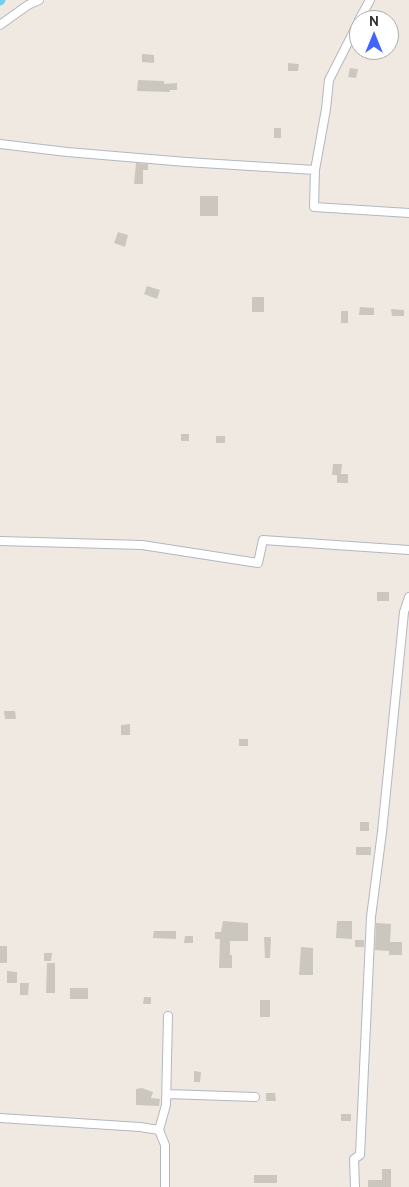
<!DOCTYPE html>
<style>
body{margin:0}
#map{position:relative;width:409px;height:1187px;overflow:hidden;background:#efe9e1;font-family:Cabin,sans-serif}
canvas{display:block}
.north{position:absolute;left:349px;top:10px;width:50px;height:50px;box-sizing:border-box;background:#fff;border:1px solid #ababab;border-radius:50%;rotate:0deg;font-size:14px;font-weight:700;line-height:20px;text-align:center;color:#2e2e2e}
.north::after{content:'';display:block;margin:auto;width:18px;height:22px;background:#4264fb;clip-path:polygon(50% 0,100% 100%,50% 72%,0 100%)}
</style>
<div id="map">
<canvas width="409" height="1187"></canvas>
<div class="north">N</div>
</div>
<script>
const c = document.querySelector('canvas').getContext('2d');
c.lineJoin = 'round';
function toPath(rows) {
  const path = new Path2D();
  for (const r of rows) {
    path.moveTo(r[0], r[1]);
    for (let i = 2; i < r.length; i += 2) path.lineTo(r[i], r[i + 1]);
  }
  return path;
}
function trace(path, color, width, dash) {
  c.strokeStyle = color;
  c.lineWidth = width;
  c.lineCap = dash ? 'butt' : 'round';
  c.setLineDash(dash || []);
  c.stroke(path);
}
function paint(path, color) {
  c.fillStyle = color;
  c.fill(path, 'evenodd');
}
const canal = toPath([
 [0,1,1,0]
]);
const building = toPath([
 [142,54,154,55,154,63,142,62],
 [288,63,299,64,298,71,288,71],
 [350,68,358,69,356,78,348,77],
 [138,80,164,81,164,84,177,83,177,90,170,90,170,92,137,91],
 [274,128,281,128,281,138,274,138],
 [136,163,148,164,148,170,143,170,143,184,134,184],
 [200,196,218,196,218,216,200,216],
 [118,232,128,235,125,247,114,243],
 [147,286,160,290,157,299,144,294],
 [252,297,264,297,264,312,252,312],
 [360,307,374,308,374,315,359,315],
 [391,309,404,310,404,316,392,316],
 [341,311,348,311,348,323,341,323],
 [181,434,189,434,189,441,181,441],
 [216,436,225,436,225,443,216,443],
 [333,464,342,464,341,474,348,474,348,483,337,483,337,475,332,475],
 [377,592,389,592,389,601,377,601],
 [4,711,15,711,16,719,5,719],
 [130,724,130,735,121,735,121,725],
 [239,739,248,739,248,746,239,746],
 [360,822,369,822,369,831,360,831],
 [356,847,371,847,371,855,356,855],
 [223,921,248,923,248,941,230,941,230,955,232,955,232,968,219,968,220,939,215,939,215,932,221,932],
 [337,921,352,921,352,939,336,938],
 [376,923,391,924,390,942,402,942,402,955,389,955,389,951,375,950],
 [154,931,176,931,176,939,153,938],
 [185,936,193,936,193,943,184,943],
 [264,937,271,937,270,958,265,958],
 [355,940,364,940,364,947,355,947],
 [0,946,7,946,7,963,0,963],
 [301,947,313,948,313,975,299,975],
 [44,953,52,953,51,961,44,961],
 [47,963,55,963,55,993,46,993],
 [7,971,17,972,17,983,7,983],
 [20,983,29,983,28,995,20,995],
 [70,988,88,988,88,999,70,999],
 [144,997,151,997,151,1004,143,1004],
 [260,1000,270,1000,270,1017,260,1017],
 [194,1071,201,1072,200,1082,194,1082],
 [142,1088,153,1092,151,1098,160,1099,159,1106,136,1105,136,1089],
 [266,1093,275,1093,276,1101,266,1101],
 [341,1114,351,1114,351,1121,341,1121],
 [382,1169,391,1169,391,1187,368,1187,368,1180,382,1180],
 [254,1175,277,1175,277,1183,254,1183]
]);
const minor = toPath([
 [359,20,370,0],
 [0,25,28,5,39,0],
 [0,144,67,152,186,162,315,170,314,207,409,213],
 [315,170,326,109,329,80,359,21],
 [0,541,142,545,258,563,263,540,409,550],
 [167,1094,255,1097],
 [0,1118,140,1127,159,1130,165,1145,165,1187],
 [159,1130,166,1105,168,1016],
 [355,1187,354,1159,360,1155,371,917,382,832,404,612,409,597]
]);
trace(canal, '#75cff0', 9);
paint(building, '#cbc7bf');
trace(minor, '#b4b7c1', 10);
trace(minor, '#fff', 8);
</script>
